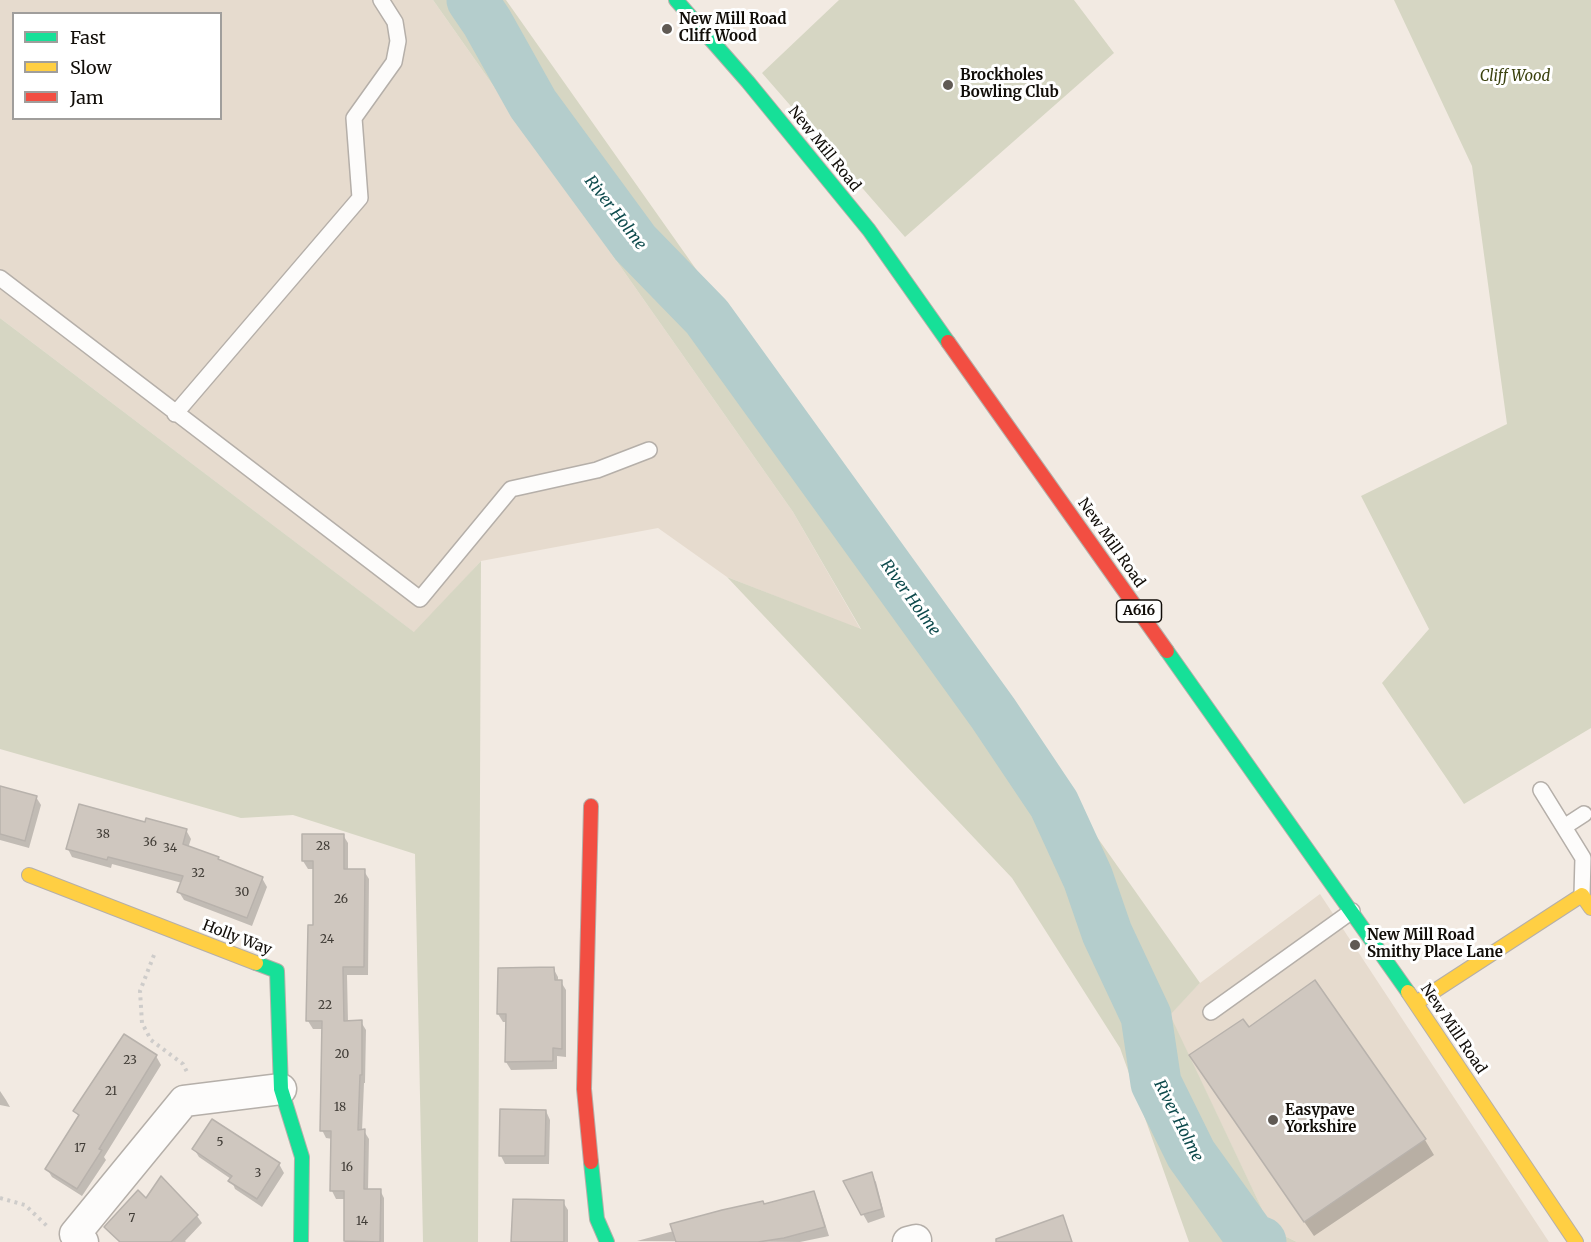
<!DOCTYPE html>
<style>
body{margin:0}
#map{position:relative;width:1591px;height:1242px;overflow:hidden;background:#f2eae2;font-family:Merriweather,serif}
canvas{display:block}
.legend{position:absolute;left:12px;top:12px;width:210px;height:108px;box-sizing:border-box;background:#fff;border:2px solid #a09e9c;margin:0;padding:8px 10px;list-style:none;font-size:18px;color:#110d08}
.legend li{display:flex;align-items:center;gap:12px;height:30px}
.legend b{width:30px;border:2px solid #a09e9c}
</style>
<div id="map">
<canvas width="1591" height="1242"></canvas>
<ul class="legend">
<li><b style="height:8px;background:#16e098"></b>Fast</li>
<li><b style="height:8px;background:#ffcf43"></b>Slow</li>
<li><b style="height:8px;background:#f24e42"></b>Jam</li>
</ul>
</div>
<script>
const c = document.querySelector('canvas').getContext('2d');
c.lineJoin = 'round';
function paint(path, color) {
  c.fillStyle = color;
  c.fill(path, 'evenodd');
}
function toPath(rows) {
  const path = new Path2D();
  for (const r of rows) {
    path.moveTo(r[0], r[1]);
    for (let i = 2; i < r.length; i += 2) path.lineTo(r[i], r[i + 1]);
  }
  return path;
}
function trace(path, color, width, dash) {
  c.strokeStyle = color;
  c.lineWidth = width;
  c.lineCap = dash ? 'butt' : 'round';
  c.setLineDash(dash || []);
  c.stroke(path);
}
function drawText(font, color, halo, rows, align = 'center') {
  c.font = font + ' Merriweather,serif';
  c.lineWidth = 6;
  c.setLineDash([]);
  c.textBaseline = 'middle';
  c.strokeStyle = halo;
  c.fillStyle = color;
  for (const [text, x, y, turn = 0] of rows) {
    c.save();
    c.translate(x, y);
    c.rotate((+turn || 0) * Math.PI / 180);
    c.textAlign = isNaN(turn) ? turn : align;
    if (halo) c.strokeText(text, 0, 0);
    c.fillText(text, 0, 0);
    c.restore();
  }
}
const industrial = toPath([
 [0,0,433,0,793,512,861,630,727,577,658,528,481,561,415,633,0,318],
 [14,14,220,14,220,118,14,118],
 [1320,894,1549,1242,1297,1242,1272,1230,1169,1015,1200,983]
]);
const green = toPath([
 [433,0,506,0,1200,983,1170,1015,1272,1230,1297,1242,1189,1242,1120,1048,1012,878,727,577,861,629,793,512],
 [839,0,1074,0,1114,53,905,237,762,73],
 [1394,0,1591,0,1591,728,1464,804,1382,683,1429,629,1361,496,1507,424,1472,166],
 [0,318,414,632,481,561,478,1242,423,1242,415,854,293,815,241,818,0,749]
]);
const shadow = toPath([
 [0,786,36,797,41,805,29,848,0,840],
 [146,823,186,830,191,839,188,848,218,858,220,862,262,878,267,887,252,926,184,900,179,892,182,883,112,864,111,868,72,857,68,849],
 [343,835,348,843,348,871,364,871,369,879,368,975,347,975,348,1022,361,1022,366,1030,365,1083,364,1083,362,1131,364,1131,369,1139,368,1190,380,1190,384,1198,384,1242,345,1242,346,1199,336,1199,332,1191,333,1139,326,1138,322,1130,324,1029,313,1029,308,1021,315,927,315,869,308,869,303,861],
 [553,968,558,977,558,982,561,982,566,990,566,1057,557,1056,557,1069,511,1070,506,1062,507,1022,503,1022,498,1014],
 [1248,1029,1425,1140,1434,1155,1314,1236,1200,1071],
 [124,1036,156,1056,161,1065,104,1157,106,1160,82,1196,52,1177,47,1169,79,1117,75,1111],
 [0,1091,6,1100,10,1107,0,1105],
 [501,1111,546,1111,550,1120,549,1164,505,1164,501,1156],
 [194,1149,279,1164,284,1173,262,1207,235,1189,231,1179,199,1157],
 [871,1174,876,1182,885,1217,868,1223,845,1182],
 [813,1193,818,1201,829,1236,800,1242,637,1241],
 [147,1200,197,1216,202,1223,185,1241,186,1242,125,1242],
 [563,1202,568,1210,568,1242,513,1242]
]);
const river = toPath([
 [472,0,487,22,533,104,635,243,707,317,993,713,1054,804,1088,878,1107,933,1146,1016,1156,1083,1191,1154,1252,1239,1261,1242]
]);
const building = toPath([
 [0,786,37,796,25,841,0,834,0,786],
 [79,804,145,822,146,818,187,829,183,844,219,857,218,859,263,877,247,918,177,892,183,876,108,857,107,860,66,849,79,804],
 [302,834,344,834,344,869,365,869,364,967,343,967,344,1021,362,1020,362,1075,360,1075,358,1130,365,1129,364,1189,381,1189,380,1242,344,1241,344,1191,330,1191,331,1131,320,1131,322,1021,306,1021,308,925,313,925,313,861,302,861,302,834],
 [554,967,555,980,562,980,562,1049,553,1048,553,1061,505,1062,506,1014,497,1014,498,968,554,967],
 [1315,980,1426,1139,1304,1222,1189,1055,1243,1019,1249,1027,1315,980],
 [124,1034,157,1055,99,1149,102,1150,77,1189,45,1169,79,1115,73,1111,124,1034],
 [500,1109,546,1110,545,1156,499,1156,500,1109],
 [212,1119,280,1163,257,1199,228,1181,232,1176,192,1149,212,1119],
 [872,1172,882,1209,861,1215,843,1181,872,1172],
 [161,1176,198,1215,171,1242,120,1242,104,1227,138,1190,146,1198,161,1176],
 [814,1191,825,1227,784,1238,758,1242,676,1242,670,1224,722,1210,763,1201,764,1204,814,1191],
 [513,1199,564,1200,564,1242,511,1242,513,1199],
 [1063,1215,1072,1242,996,1242,996,1239,1063,1215]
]);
const path = toPath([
 [154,955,140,991,142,1023,151,1040,183,1064,187,1072],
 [0,1198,25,1205,47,1226]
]);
const lane = toPath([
 [0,278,420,599,511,489,597,470,649,450],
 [175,414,360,198,354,118,394,62,398,41,395,22,381,0],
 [1541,790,1583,858,1582,895],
 [1564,827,1584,814],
 [1211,1012,1352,911]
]);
const street = toPath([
 [83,1242,75,1234,184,1101,281,1089],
 [908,1242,916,1240]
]);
const fast = toPath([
 [676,0,748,82,869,230,948,342],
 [1167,651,1408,992],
 [256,963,277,971,281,1089,302,1157,301,1242],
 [591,1162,597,1219,607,1242]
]);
const slow = toPath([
 [29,875,256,963],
 [1408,992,1576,1242],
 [1416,1003,1582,895,1591,908]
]);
const jam = toPath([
 [948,342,1167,651],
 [591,806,584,1089,591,1162]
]);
const markers = [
 [667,29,6,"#605a54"],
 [948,85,6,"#605a54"],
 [1355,945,6,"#605a54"],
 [1273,1120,6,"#605a54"]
];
const numberNames = [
 ["38",103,835],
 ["36",150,843],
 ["28",323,847],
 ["34",170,849],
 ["32",198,874],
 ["30",242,893],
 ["26",341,900],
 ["24",327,940],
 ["22",325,1006],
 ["20",342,1055],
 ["23",130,1061],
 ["21",111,1092],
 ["18",340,1108],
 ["5",220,1143],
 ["17",80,1149],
 ["16",347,1168],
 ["3",258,1174],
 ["7",132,1219],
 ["14",362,1222]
];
const shields = [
 [1139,611,45]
];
const shieldNames = [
 ["A616",1139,611]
];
const poiNames = [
 ["New Mill Road",679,20],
 ["Cliff Wood",679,37],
 ["Brockholes",960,76],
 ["Bowling Club",960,93],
 ["New Mill Road",1367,936],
 ["Smithy Place Lane",1367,953],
 ["Easypave",1285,1111],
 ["Yorkshire",1285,1128]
];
const parkNames = [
 ["Cliff Wood",1515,77]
];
const streetNames = [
 ["New Mill Road",824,149,51],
 ["New Mill Road",1111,543,55],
 ["Holly Way",237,938,21],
 ["New Mill Road",1453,1029,56]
];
const waterNames = [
 ["River Holme",615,213,52],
 ["River Holme",910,598,54],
 ["River Holme",1178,1121,63]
];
paint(industrial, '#e6dbce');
paint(green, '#d6d6c3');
paint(shadow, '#0003');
trace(river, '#b4cdcc', 51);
paint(building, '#cfc7bf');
trace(building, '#b8b2ac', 1.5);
trace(lane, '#b5afa9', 18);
trace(street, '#b5afa9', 33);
trace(fast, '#b5afa9', 16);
trace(slow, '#b5afa9', 16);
trace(jam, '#b5afa9', 16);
trace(path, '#ceccca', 4, [3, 4.5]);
trace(lane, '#fdfcfb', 15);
trace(street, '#fdfcfb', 30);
trace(fast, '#16e098', 14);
trace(slow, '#ffcf43', 14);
trace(jam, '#f24e42', 14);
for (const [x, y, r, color] of markers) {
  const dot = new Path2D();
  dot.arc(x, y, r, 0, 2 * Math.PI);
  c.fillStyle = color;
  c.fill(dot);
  trace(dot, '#fff', 2);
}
drawText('12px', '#403c36', null, numberNames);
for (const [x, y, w] of shields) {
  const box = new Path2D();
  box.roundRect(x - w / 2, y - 11, w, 22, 4.5);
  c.fillStyle = '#fff';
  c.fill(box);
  trace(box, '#110d08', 1.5);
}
drawText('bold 14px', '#110d08', null, shieldNames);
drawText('bold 15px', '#110d08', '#fff', poiNames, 'left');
drawText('italic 15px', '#3b420e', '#fff', parkNames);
drawText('15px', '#110d08', '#fff', streetNames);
drawText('italic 16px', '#0d4a4c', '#fff', waterNames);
</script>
